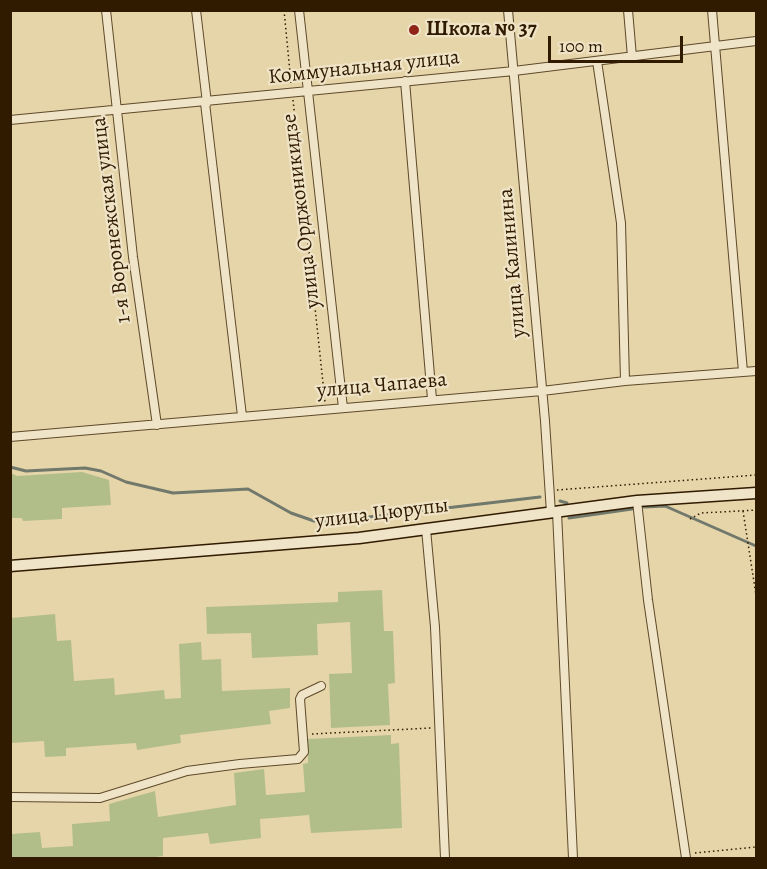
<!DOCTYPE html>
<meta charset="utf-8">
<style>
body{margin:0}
#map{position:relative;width:767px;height:869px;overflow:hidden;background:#e6d5a9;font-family:Alegreya,serif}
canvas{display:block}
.frame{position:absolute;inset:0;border:12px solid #301a00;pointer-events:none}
.scale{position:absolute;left:548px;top:36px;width:135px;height:27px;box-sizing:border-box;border:3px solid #301a00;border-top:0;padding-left:8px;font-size:18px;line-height:21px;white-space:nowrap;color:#301a00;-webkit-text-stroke:4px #efe4c7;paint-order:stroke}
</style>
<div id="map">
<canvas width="767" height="869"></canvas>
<div class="frame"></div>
<div class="scale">100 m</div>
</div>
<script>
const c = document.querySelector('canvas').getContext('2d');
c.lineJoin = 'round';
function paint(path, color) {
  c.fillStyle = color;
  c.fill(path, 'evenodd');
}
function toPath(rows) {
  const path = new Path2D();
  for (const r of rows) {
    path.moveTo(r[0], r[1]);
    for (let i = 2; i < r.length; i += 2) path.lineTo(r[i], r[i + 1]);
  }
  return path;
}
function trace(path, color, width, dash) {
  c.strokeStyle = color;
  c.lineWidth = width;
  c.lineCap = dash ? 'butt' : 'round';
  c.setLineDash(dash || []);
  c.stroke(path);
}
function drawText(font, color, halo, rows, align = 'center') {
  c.font = font + ' Alegreya,serif';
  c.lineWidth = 4.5;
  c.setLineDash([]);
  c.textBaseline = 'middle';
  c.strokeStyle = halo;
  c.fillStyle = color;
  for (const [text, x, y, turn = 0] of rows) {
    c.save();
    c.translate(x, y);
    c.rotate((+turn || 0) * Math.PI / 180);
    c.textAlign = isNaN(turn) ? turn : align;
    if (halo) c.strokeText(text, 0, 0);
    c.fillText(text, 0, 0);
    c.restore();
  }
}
const green = toPath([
 [82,472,109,480,111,505,62,508,62,519,23,521,22,518,11,518,11,473,17,476],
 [382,590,384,631,393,631,395,683,388,684,390,725,331,728,329,674,352,673,350,622,317,624,318,655,252,658,251,633,207,634,206,607,338,602,338,592],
 [55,614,57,641,71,640,74,681,114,678,115,695,164,690,165,699,181,698,179,644,201,642,202,660,221,659,222,691,290,688,290,708,269,711,271,724,180,735,181,743,137,750,136,743,66,748,66,756,45,757,44,741,11,743,11,618],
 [391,735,391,744,399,743,402,828,311,833,309,815,260,819,261,838,210,844,208,833,163,838,163,856,148,858,11,858,11,834,40,832,42,848,73,846,72,824,110,821,109,804,155,791,158,817,236,805,234,773,264,769,266,795,305,792,303,764,308,763,308,739]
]);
const stream = toPath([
 [10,467,26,471,85,468,101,471,126,482,173,493,248,489,291,513,314,521,335,521,540,497],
 [560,501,567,503],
 [644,507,665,506,756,546],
 [569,518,632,509]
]);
const path = toPath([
 [284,10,291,83],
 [293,100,325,402],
 [557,490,756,475],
 [743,511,756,595],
 [690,519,701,513,756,510],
 [312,734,431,728],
 [695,853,756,847]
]);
const street = toPath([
 [106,10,133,257,157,425],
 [196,10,207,103],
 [299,10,343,408],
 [508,10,545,421,551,513],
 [628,10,632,57],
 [712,10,743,372],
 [597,61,621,223,625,381],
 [405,81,432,399],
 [205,103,242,416],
 [10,120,514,71,756,41],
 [10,437,542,391,625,381,756,371],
 [637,501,648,600,686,858],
 [557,512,573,858],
 [426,529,435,627,445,858],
 [10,797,100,798,187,771,240,764,298,759,304,752,300,699,302,695,321,686]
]);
const secondary = toPath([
 [10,566,359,538,637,501,756,493]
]);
const markers = [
 [414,30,6,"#8f2418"]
];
const poiNames = [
 ["Школа № 37",426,30]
];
const streetNames = [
 ["Коммунальная улица",364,68,-6],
 ["улица Орджоникидзе",302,211,-97],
 ["1-я Воронежская улица",112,220,-97],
 ["улица Калинина",513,263,-95],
 ["улица Чапаева",382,386,-5],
 ["улица Цюрупы",382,514,-7]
];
paint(green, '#b2be8a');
trace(stream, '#71786c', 3);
trace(street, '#5e492a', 10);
trace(secondary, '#301a00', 13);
trace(path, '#301a00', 1.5, [1.5, 3]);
trace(street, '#efe4c7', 8);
trace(secondary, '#efe4c7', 10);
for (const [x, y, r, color] of markers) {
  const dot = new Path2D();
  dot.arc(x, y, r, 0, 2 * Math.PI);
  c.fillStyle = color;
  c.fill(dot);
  trace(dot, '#efe4c7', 2);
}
drawText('bold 21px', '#301a00', '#efe4c7', poiNames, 'left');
drawText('21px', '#301a00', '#efe4c7', streetNames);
</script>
